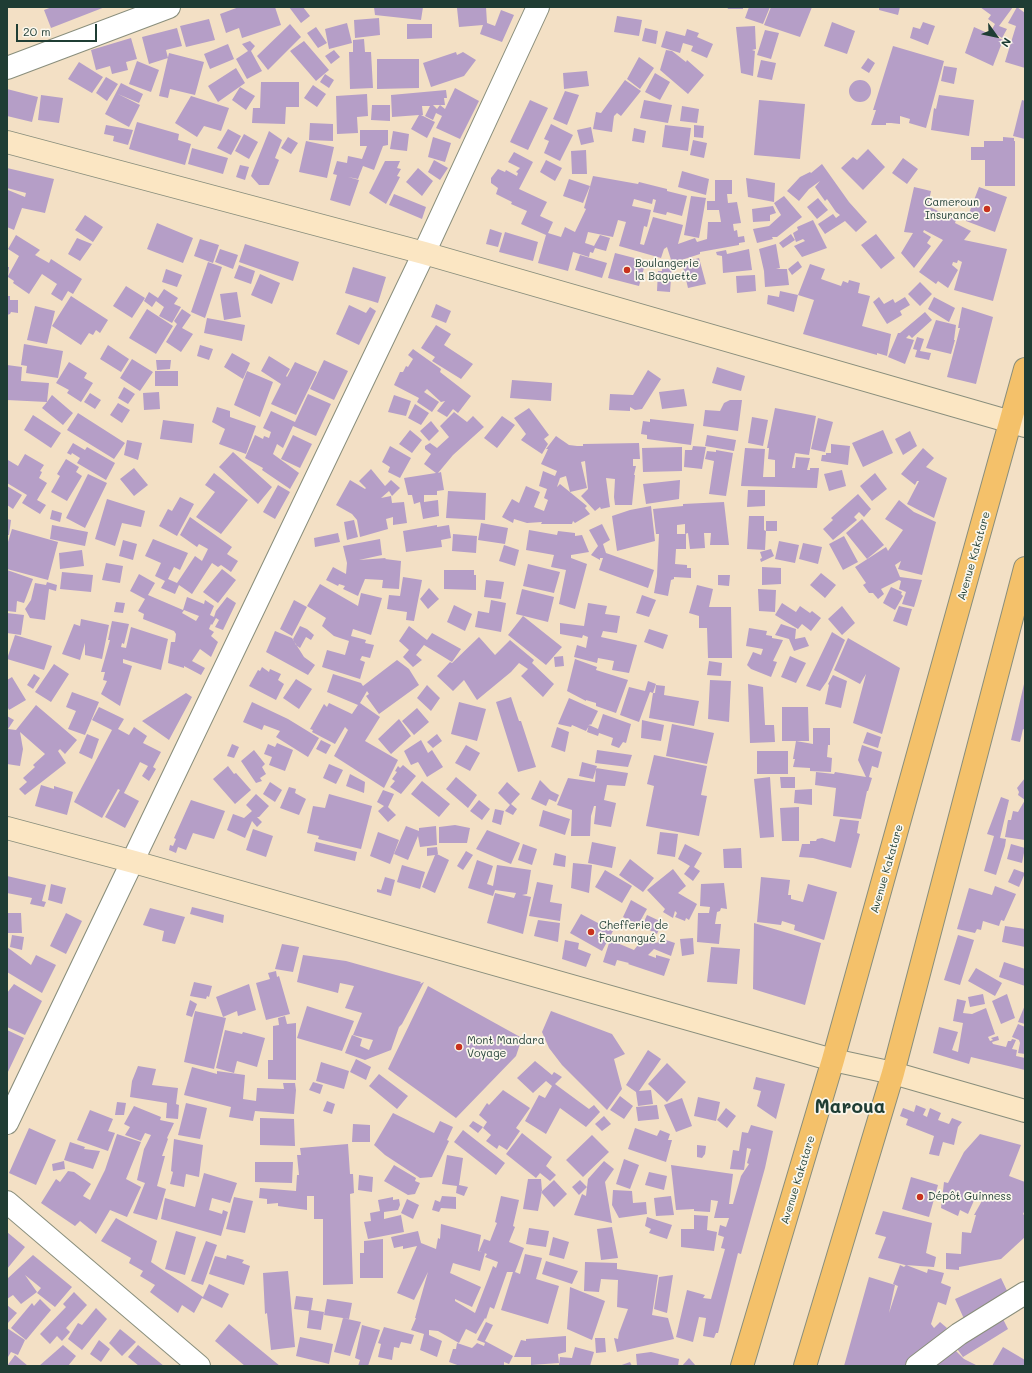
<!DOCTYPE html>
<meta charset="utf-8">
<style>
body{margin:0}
#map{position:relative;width:1032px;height:1373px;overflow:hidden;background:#f3e0c5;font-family:Mali,sans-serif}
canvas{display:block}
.frame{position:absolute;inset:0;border:8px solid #1f3d34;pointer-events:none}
.north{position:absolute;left:976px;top:16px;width:40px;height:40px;-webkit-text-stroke:3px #fbf7ec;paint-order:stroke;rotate:123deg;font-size:11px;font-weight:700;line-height:16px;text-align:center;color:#1f3d34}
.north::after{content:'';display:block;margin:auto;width:14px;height:18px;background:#1f3d34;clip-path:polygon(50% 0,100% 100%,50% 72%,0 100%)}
.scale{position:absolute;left:16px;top:24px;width:81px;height:18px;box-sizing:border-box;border:2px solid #1f3d34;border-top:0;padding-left:5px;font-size:12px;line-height:14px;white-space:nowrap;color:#1f3d34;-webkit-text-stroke:3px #fbf7ec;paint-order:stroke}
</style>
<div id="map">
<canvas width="1032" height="1373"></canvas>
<div class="frame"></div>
<div class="north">N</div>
<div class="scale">20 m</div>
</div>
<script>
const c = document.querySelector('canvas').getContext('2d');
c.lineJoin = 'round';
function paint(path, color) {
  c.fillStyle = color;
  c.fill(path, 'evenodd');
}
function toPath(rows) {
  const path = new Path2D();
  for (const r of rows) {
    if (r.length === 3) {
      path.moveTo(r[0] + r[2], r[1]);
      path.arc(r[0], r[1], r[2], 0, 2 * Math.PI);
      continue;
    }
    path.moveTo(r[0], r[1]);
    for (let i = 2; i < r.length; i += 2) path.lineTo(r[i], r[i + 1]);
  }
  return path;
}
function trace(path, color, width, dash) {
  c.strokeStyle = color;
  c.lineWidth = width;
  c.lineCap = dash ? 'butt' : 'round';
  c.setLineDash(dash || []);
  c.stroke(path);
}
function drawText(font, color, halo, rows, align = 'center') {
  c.font = font + ' Mali,sans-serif';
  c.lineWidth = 3.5;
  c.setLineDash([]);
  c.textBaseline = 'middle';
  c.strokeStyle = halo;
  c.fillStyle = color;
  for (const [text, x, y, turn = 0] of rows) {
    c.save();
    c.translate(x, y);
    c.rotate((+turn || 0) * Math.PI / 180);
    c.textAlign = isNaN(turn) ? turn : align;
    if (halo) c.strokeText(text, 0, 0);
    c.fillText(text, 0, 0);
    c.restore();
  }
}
const building = toPath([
 [52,7,105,7,51,28,44,10],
 [239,7,275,7,281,25,242,38,239,28,226,33,220,14],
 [289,7,303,7,310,16,301,23],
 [374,7,423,7,421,20,375,15],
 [486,7,487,23,495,26,501,10,514,15,502,42,480,34,483,25,459,27,457,8],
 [727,7,743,7,743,9,728,9],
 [749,7,770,7,763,24,745,18],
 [771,7,812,7,800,37,764,25],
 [879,7,900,7,898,15,879,10],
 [980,7,1013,7,999,26,1007,29,1002,38,991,31,995,24,988,19,991,15],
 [1017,7,1025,13,1025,68,1005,62,1016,26,1008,23],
 [617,16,642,20,639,36,614,32],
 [379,18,380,35,355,38,354,20],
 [209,19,215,40,186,47,180,26],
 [832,22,855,31,847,54,824,46],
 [923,22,935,26,928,45,910,38,913,27,920,29],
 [347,23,352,43,329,49,325,29],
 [290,24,301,37,268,70,257,56],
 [407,24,432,24,432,38,407,39],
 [755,26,756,49,752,50,755,51,753,76,741,73,736,27],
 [316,27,327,43,318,48,307,33],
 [974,27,1003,40,993,66,965,53],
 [177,28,182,46,166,50,168,58,149,64,142,37],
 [645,28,658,31,656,44,642,41],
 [687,29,699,33,697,37,713,44,707,58,691,51,693,46,683,43,680,53,661,47,666,31,685,36],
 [765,30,779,33,771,59,757,55],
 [131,38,137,59,126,62,128,70,112,74,110,66,96,70,91,50],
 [364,39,365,52,371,52,373,88,350,89,349,52,353,52,353,40],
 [250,41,255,46,251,51,262,71,247,79,236,59,248,51,242,44],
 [304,41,329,70,316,81,290,51],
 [228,44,234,59,210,69,204,54],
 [893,46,944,61,926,128,909,123,910,119,900,116,900,124,891,123,886,123,886,125,871,125,876,110,873,110],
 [334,50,340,57,331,64,325,56],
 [666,50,672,51,686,62,687,60,704,75,688,94,660,70],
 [456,52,457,55,463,52,476,60,464,76,431,87,423,63],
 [169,53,204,62,195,95,170,89,168,98,159,96],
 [639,57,654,68,640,89,627,79],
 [868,58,875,63,869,73,861,68],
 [377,59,419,59,419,88,377,89],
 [761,60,776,63,772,80,757,77],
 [137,61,159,70,151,92,129,84],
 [79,62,103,77,92,93,68,79],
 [944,66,957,68,954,84,941,81],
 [236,68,245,83,218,102,208,86],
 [587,71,589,86,564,89,563,73],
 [655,73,670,82,660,100,645,92],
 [325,74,334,80,329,88,320,82],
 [106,77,118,84,107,101,96,93],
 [625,80,641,91,621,116,617,113,614,116,612,132,593,129,596,112,601,113],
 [860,91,11],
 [261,82,299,82,299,107,286,107,285,124,252,123,253,108,260,108],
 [121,83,143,94,139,103,118,94,140,105,129,127,105,114],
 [313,85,326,94,317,107,304,98],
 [240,87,255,96,246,110,232,100],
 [455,88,479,101,460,139,436,128,442,116,436,113,433,120,425,116,430,106,422,106,423,115,421,115,435,122,427,138,411,129,419,115,392,117,391,95,446,90,447,98,444,98,445,105,433,105,437,109,440,105,445,109],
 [7,89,38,97,32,122,7,116],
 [565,91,579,95,567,125,553,119],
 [367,94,368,116,357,117,358,133,337,134,336,96],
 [41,95,63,98,59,123,38,120],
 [939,95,974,100,969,136,931,130,934,108,936,109],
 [191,96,229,108,221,131,204,126,197,137,175,123],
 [530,100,548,108,528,150,510,142],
 [644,100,672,105,668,123,640,118],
 [759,100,805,104,800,159,754,155],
 [1022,100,1025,101,1025,139,1013,136],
 [372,105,390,105,390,121,371,120],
 [682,106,699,109,697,123,680,121],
 [137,122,179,134,178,140,191,144,185,165,129,149],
 [310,123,333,124,333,141,309,140],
 [551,124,573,135,560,161,544,153,549,141,544,139],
 [106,125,133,130,128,145,113,141,114,136,104,134],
 [665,125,691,128,688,151,662,147],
 [694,125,704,126,703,138,694,137],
 [591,127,594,142,581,145,577,130],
 [634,128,646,131,644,143,632,141],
 [228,129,241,136,231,155,217,148],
 [360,130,388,130,388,145,383,146,374,170,363,166,358,179,348,177,359,180,350,206,330,200,337,175,333,174,337,161,347,163,348,156,362,159,367,146,360,146],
 [269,131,282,140,275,158,279,160,269,185,259,185,251,176],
 [393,131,409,134,407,151,390,149],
 [244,134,258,142,249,159,235,151],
 [288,137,298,143,291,154,281,148],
 [433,137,451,143,445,162,428,157],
 [1003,137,1014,138,1014,141,1015,141,1015,186,985,186,985,160,971,160,971,147,984,147,984,141,1003,141],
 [693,140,707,143,704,158,690,155],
 [306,141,334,147,327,178,299,172],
 [192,148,228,158,223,174,188,164],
 [868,149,885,167,863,190,841,168,853,157,857,160],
 [586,150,587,174,572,174,571,151],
 [514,152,533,162,519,189,547,202,540,216,553,222,548,233,561,237,565,227,575,232,586,209,584,208,593,176,638,184,639,182,667,189,667,191,687,196,682,216,667,212,666,215,653,212,656,200,653,199,652,204,634,199,632,206,651,210,647,227,644,226,640,244,644,245,653,217,683,225,678,244,695,238,697,242,707,239,708,222,721,222,719,210,707,210,707,201,715,201,715,180,732,180,732,194,727,194,728,203,737,202,741,223,733,224,734,231,737,230,738,237,744,236,745,242,739,243,739,245,700,252,700,254,672,263,667,247,664,249,661,258,619,246,626,222,618,220,613,237,588,232,585,243,594,246,600,235,610,238,606,251,595,248,593,253,590,252,589,257,573,252,568,271,538,263,546,235,521,224,527,211,511,204,512,202,496,194,498,188,491,183,491,178,498,169,505,172,506,170,517,176,518,173,516,172,520,168,508,162],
 [903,158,918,169,907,184,892,173],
 [434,160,448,168,440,180,428,172],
 [546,160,562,168,555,181,540,172],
 [385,161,400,161,397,168,401,169,397,176,400,177,386,204,369,193],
 [822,164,849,202,867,222,856,232,845,221,825,234,818,224,833,214,836,218,840,215,836,212,827,199,825,201,815,187,820,181,809,189,799,201,787,191,800,177,810,172,811,173],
 [240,165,249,167,245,180,236,177],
 [7,168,54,179,45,213,22,208,14,230,7,227,8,190,25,197,26,193,7,188],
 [418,168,433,181,422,196,406,182],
 [682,171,709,179,706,195,678,187],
 [746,178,775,183,774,202,748,197],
 [569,179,590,186,583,203,563,196],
 [914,187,931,191,928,206,956,220,955,223,971,231,964,240,1007,249,993,301,954,290,962,262,958,260,957,263,953,262,952,265,958,270,948,288,938,281,936,284,919,272,943,240,924,230,923,232,931,237,927,243,931,246,914,268,901,253,913,233,904,232],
 [979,187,1007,197,995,232,966,221],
 [394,194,426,207,422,219,389,205],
 [691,196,706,198,699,238,684,235],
 [784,196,802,217,777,237,772,237,773,239,757,243,753,229,769,226,781,215,774,203],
 [818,198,828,210,817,219,807,207],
 [773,206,776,213,770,215,770,221,753,222,752,209],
 [85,215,103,227,93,242,75,230],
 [813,220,827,248,802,257,794,246,805,241,803,239,796,242,793,233,798,230,797,227],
 [157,223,193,238,183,263,147,249],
 [490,229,502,233,498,247,486,244],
 [505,232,538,242,533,261,499,252],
 [791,234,795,240,783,248,779,243],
 [876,234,895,258,881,269,861,245],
 [16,235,40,250,35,255,49,263,51,259,82,279,73,294,68,291,62,301,51,294,57,284,42,274,29,294,13,283,14,281,8,277,7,279,7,267,9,267,8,276,19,256,8,249],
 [77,238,92,244,80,261,68,254],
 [200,239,219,245,213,263,194,256],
 [245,244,299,262,293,281,239,262],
 [776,244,780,268,776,269,787,269,789,285,765,287,764,271,759,249],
 [220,249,238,255,233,269,215,262],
 [749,249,752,270,723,273,722,256,717,255,716,252,726,250,727,254],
 [615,253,646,261,639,286,608,278],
 [580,255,607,263,602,278,575,270],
 [699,258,706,284,688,288,682,263],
 [798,261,802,267,792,275,788,269],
 [208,262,222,267,205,318,191,312],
 [665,264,672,265,670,292,657,291,658,271,662,271,662,265],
 [810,264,825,269,821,279,841,286,843,281,848,283,849,280,860,283,858,293,870,296,862,326,891,334,887,356,877,353,877,355,803,334,814,300,798,295],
 [239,265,255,271,251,284,234,278],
 [353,267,386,277,378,303,345,293],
 [166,269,182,275,177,287,162,282],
 [260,274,280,283,272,304,251,295],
 [755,275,756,291,737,293,736,276],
 [920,282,932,294,920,306,908,294],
 [126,286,145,298,132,318,113,306],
 [164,289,178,298,174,304,181,307,172,323,159,316,164,307,156,301,152,307,144,301,149,292,158,298],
 [780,291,798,295,794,312,767,304,768,295,779,297],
 [237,292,241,317,224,320,220,294],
 [7,296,10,296,10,300,18,300,18,313,11,312,10,314,7,315],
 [71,296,108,320,100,333,96,330,93,335,89,333,81,345,52,326],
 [879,297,884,304,893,299,895,303,905,297,910,305,900,311,902,315,887,324,873,302],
 [934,297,955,308,949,322,928,309],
 [436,304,451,311,446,323,431,317],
 [349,305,366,313,370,307,376,311,359,345,336,334],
 [35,306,55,311,47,344,27,340],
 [962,307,993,317,976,384,947,377,960,328,958,328],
 [147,309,173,326,156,354,129,338],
 [182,309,191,315,182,328,193,334,181,352,166,342,177,324,174,321],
 [925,312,932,320,912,338,909,335,906,338,914,340,905,364,888,357,898,333,900,333],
 [207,318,245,325,242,341,204,333],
 [936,320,956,325,954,340,955,340,951,354,926,348],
 [436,325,451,334,444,345,473,364,461,379,432,361,435,357,421,348],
 [917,337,924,339,920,351,931,353,929,360,915,357,917,350,913,349],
 [24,344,63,351,58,378,26,373,27,366,21,365],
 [108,345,129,359,121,372,100,359],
 [200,345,213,349,209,360,197,356],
 [413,349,441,369,440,372,471,396,458,413,453,409,447,417,437,411,445,401,441,402,427,389,424,392,439,402,432,412,417,402,419,398,394,385,400,372,403,372,406,366,408,367,413,359,408,355],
 [232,353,250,363,243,379,224,367],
 [269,356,290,369,286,376,287,377,295,362,317,372,296,415,271,404,281,384,261,371],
 [132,359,153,372,140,391,120,378],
 [156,360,171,360,170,369,157,370],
 [324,360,348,371,334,400,310,389],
 [69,362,87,373,84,378,93,383,81,402,67,393,69,390,56,383],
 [7,365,22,367,21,381,49,383,47,402,52,395,73,413,63,425,42,408,47,402,7,400],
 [717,367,745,376,741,391,712,383],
 [648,370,661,379,642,409,635,410,630,407,630,411,609,410,610,394,633,395],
 [155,371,178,371,178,386,155,386],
 [247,371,273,382,260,417,234,405],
 [512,380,552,383,551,401,510,398],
 [124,387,135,394,128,404,118,398],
 [684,389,687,406,662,409,659,392],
 [159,392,160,409,144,410,143,393],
 [90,393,101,400,95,409,84,402],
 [308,394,331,404,316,436,293,426,283,448,277,444,273,454,299,473,290,489,262,470,263,468,245,458,255,435,263,439,264,436,269,438,271,432,263,428,271,411,295,422],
 [394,395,411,401,406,416,388,412],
 [730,400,742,400,738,431,703,426,705,410,720,411,724,403],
 [118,403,130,410,122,423,110,415],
 [415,404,429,413,421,425,408,418],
 [217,407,230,411,230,417,256,426,246,454,219,444,225,429,212,422],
 [529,408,549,435,544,439,548,444,542,454,521,440,526,434,514,418],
 [775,408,816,416,809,455,795,453,792,468,795,468,796,457,810,458,807,470,810,470,810,468,819,468,817,488,741,486,745,448,765,449,763,477,775,477,775,460,768,459,769,448,767,448],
 [454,412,467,422,473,416,484,427,453,455,438,473,441,472,444,490,437,491,437,495,424,495,424,502,438,500,439,516,423,519,420,502,414,504,412,495,408,495,404,478,436,473,424,464,431,454,425,449,425,446,430,443,437,448,449,437,440,426],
 [78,413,125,443,114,459,67,430],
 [33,415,61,433,51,448,24,430],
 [502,416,515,425,497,448,484,438],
 [752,417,768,420,763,446,748,443],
 [818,418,833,422,825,452,811,449],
 [650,419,694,424,691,445,647,439,647,435,641,434,643,421,650,422],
 [163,420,194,424,192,443,160,439],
 [431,421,439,431,429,441,420,431],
 [410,430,422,440,412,453,399,444],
 [883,430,893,453,863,467,852,443],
 [910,431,917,446,903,455,895,439],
 [293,435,312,444,300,468,281,459],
 [707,435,736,440,734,451,705,446],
 [556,436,569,445,577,446,583,446,583,444,639,443,640,459,633,459,633,466,636,466,634,475,635,475,632,505,615,505,614,497,615,479,606,478,610,507,601,509,600,507,595,511,581,496,588,489,585,461,581,462,587,488,570,492,566,476,560,478,557,487,560,484,587,506,585,508,590,514,575,523,573,521,572,524,541,524,542,522,527,523,514,519,513,523,502,517,512,499,519,503,526,486,540,492,534,507,544,511,548,500,544,498,547,489,539,486,543,471,555,476,557,471,541,464,548,449,546,449],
 [127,440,142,443,138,460,124,455],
 [73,443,85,450,87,447,115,463,106,480,77,463,80,458,72,453,71,455,67,453],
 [831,444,850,446,848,465,821,461,822,455,826,455,826,453,831,453],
 [390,446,411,458,400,478,388,472,390,467,382,462],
 [693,446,706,447,702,469,684,467,685,450,692,450],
 [682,447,682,471,643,472,642,448],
 [923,448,934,458,926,467,947,478,934,518,907,504,919,481,917,481,915,485,901,474],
 [716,450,733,453,726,496,709,494,714,461,705,459,707,451,716,452],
 [233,452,272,487,258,504,219,467],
 [25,454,44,465,40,471,42,472,39,478,47,483,37,500,46,505,40,514,22,503,27,495,7,483,8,460,18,466],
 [66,459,79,467,76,472,82,476,67,501,51,492,60,476,57,474],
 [134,468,148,485,134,496,120,479],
 [371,469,385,486,391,480,400,488,392,496,389,491,381,498,391,496,392,503,404,502,407,523,393,525,393,517,386,519,388,529,360,537,357,520,352,514,336,505,350,480,365,489,366,488,359,481],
 [842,470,846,486,829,491,824,474],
 [214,473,248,500,221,534,196,517,215,492,205,485],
 [875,473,887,489,872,501,860,486],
 [88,474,107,483,85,528,66,518],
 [680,480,679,499,646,504,643,484],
 [278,485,290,492,275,519,263,512],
 [7,486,22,495,13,509,7,505],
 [748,490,765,490,765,506,747,507],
 [448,491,486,493,485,520,446,518],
 [858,494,871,509,864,517,859,512,854,517,857,520,833,540,823,529,833,520,831,518],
 [180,497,194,504,177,536,159,526,168,509,172,511],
 [107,499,145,511,141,527,122,523,115,546,95,539],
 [899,500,914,512,936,522,922,575,898,569,901,561,895,565,900,577,922,580,914,607,902,604,906,592,899,589,901,581,899,580,881,589,884,594,878,599,873,593,869,593,863,585,866,583,855,567,886,547,888,551,903,530,885,519],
 [724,502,729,545,710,545,711,533,704,533,705,548,690,549,688,533,685,534,685,524,677,525,677,534,686,534,686,549,676,549,675,564,687,565,687,568,691,568,691,578,674,577,674,579,671,580,668,596,654,593,657,576,659,534,656,534,653,509,683,506,683,504],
 [651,506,655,541,617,551,612,516,630,510],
 [52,510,62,513,60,522,50,519],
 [749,516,764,516,764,530,766,531,765,550,747,549],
 [190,517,232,547,227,554,238,561,231,572,221,565,218,567,212,563,192,594,179,585,175,594,161,588,165,581,155,576,161,563,145,556,153,539,188,553,180,570,174,567,168,579,177,583,195,556,202,561,208,549,199,544,197,547,180,535],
 [7,519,11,520,9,535,7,535],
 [862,519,884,545,867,559,846,533],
 [354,520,358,537,347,540,344,522],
 [766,521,777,521,777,531,766,531],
 [481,523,508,528,505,544,478,540],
 [602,524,610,540,603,544,606,553,654,570,648,588,599,570,603,558,600,558,600,560,591,555,598,546,589,530],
 [52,525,88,532,85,546,50,539],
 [437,525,437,527,449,525,451,538,441,540,442,547,406,552,403,531],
 [12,529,58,542,48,580,7,569,7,545],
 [529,530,557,535,558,531,575,533,575,536,582,535,589,552,571,555,571,558,587,564,575,609,559,604,566,570,551,567,554,555,526,550],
 [338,533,340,542,315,547,314,538],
 [453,534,477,536,476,553,452,551],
 [844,536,858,562,843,570,829,544],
 [380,539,382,555,359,560,386,558,385,559,401,561,399,589,382,588,383,580,365,579,358,596,343,589,345,586,339,584,338,586,326,580,333,567,346,574,347,563,343,546],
 [123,540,137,544,133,560,119,556],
 [779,541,799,545,795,563,775,559],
 [803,543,822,547,818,564,799,559],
 [504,545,519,550,515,566,499,561],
 [771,549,774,556,761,562,760,559,762,558,760,552],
 [82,550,84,566,60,569,59,553],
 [106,563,123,566,120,583,102,580],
 [528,564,560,572,554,593,523,586],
 [762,567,781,568,781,584,762,585],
 [222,569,236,580,218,603,203,592],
 [7,570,33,579,24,603,17,601,16,612,7,611],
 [444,570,474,570,474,575,476,575,476,590,444,589],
 [62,572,93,575,91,592,60,589],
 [821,573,836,585,825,598,810,585],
 [139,574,155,583,148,595,183,610,187,597,204,604,205,600,214,606,210,615,214,617,216,611,227,597,236,603,223,630,215,627,219,620,216,618,212,625,211,624,209,629,214,632,211,636,218,642,211,657,200,649,192,661,205,668,201,675,184,666,184,668,168,663,171,642,175,642,176,634,174,631,143,619,144,614,138,611,145,599,130,591],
 [184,610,199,616,196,621,182,613],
 [718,575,730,575,729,586,718,585],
 [403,577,422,580,414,621,406,620,407,612,387,609,389,595,400,596],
 [486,580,504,582,501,599,484,597],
 [47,582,57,585,56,591,49,589,45,620,30,618,25,609,31,600,35,583,46,585],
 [320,584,358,606,361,593,382,598,371,635,353,629,351,636,366,640,365,643,374,645,370,658,362,656,360,660,365,662,360,679,322,667,327,650,345,655,349,641,334,636,322,626,326,618,307,606],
 [697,585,713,589,709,607,731,607,732,658,708,658,707,628,699,628,699,616,689,613],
 [891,587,902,592,901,594,903,596,895,610,883,603],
 [429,588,439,599,428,609,420,599],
 [522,589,554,597,548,622,516,614],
 [758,589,776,590,775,612,759,611],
 [642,595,656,600,649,617,636,613],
 [294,600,307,607,292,636,280,629],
 [491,600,506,603,501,632,475,627,478,611,489,613],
 [116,602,125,603,123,613,114,612],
 [588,603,607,606,605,614,620,616,617,633,603,631,601,637,637,645,629,673,612,670,614,661,598,658,597,663,574,657,577,645,586,648,588,637,583,635,582,638,560,634,560,623,584,626],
 [782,603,796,612,800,606,810,613,812,611,821,618,811,631,802,624,798,629,775,615],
 [454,605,472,614,465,631,447,622],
 [842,606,855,623,842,635,828,619],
 [899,606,912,609,907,626,893,621],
 [7,613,24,615,21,635,7,633],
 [523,616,562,647,546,665,508,635],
 [81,619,109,625,102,659,85,655,85,643,80,660,62,654,74,624,80,626],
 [112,621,129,624,124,644,122,643,121,647,126,648,131,627,168,639,161,670,123,659,123,663,132,666,120,706,101,694,107,681,103,680,105,672,101,672,110,640,108,640],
 [781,624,796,629,795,639,805,637,809,646,794,651,789,639,775,635],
 [300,626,307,629,314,635,311,640,306,637,300,648,296,645,293,639],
 [409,626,427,640,432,633,461,649,452,662,424,645,416,655,422,660,413,667,403,657,409,650,399,641],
 [749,628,767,631,766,635,772,636,772,638,783,640,773,661,777,662,771,677,751,669,747,665,753,652,761,655,763,649,746,646],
 [649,629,668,635,663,649,644,642],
 [275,631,292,638,304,657,315,665,308,675,266,652],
 [832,632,845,640,827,681,820,691,806,686],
 [15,635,52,646,44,670,7,659],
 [479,637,495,655,510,640,534,660,532,663,554,684,543,697,521,676,528,669,519,663,511,672,477,700,464,680,453,691,437,676,450,662,452,663],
 [848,638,900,668,882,734,853,723,866,674,860,684,834,670],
 [563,656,564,666,555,667,554,657],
 [790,656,806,663,796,683,781,677],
 [575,659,597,667,596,670,628,680,616,713,596,706,596,703,586,700,586,701,567,691],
 [397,660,409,669,419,685,379,714,366,696,369,694,367,691,360,703,380,717,365,741,398,760,384,788,334,756,348,730,345,727,335,744,312,732,313,730,310,729,324,704,327,707,329,703,352,714,358,705,327,692,333,674,361,683,363,686],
 [709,661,722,663,721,676,707,675],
 [54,664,69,674,51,702,35,692],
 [262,667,269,672,270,669,281,674,278,680,284,684,276,700,249,686,258,670,260,671],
 [34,674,40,678,33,689,27,685],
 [833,675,847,681,841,708,825,704,829,685,828,684],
 [12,677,26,700,9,710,7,706,7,680],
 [296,679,312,689,299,709,283,698],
 [710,680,731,681,729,722,708,719],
 [648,681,656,684,653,693,650,692,639,722,620,715,629,687,645,691],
 [748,684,763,687,765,725,774,725,775,742,750,743],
 [1024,684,1025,730,1023,729,1020,742,1011,740],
 [427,685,440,698,431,711,417,698],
 [656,685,665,686,664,695,699,701,694,726,649,718,653,693,655,693],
 [72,692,99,702,85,735,68,729,76,711,66,707],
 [186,693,192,697,169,740,142,721],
 [511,697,519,721,521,721,536,767,518,772,496,702],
 [569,698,598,711,591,725,590,724,586,731,572,725,571,727,558,724],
 [252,702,288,719,319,738,308,757,276,737,280,731,264,725,262,730,243,722],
 [459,702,486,709,477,741,451,734],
 [36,705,77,740,65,754,60,749,58,751,66,763,25,795,19,789,27,782,23,778,35,767,33,765,45,754,20,732,23,749,20,766,7,764,7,716,14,720,8,729,16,730],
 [99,707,124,719,118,729,129,735,134,727,147,736,143,743,161,752,153,767,156,769,149,781,142,776,148,766,140,762,124,793,139,801,125,828,105,817,120,790,118,789,102,818,74,802,112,730,92,720],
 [782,707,808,707,809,741,782,741],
 [417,708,429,722,414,735,402,721],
 [603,714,631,724,626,743,623,742,619,748,611,745,613,738,599,733,598,736,587,732,589,725,598,729],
 [399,719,411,736,391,754,378,739],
 [642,720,664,725,661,741,641,738],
 [672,724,714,733,707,764,666,756],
 [557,727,569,732,565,752,551,747],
 [813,728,830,728,830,745,828,745,827,757,832,758,831,772,810,771,810,768,793,767,795,759,793,759,796,741,813,744],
 [867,732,881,737,878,748,863,743],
 [87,734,99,739,92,759,79,753],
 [437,734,442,741,433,748,427,742],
 [321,740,331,745,326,754,316,749],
 [421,740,428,753,432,750,443,767,427,777,418,762,411,765,404,751],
 [277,743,293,750,285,771,269,765,272,757,264,754,268,744,275,747],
 [232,744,239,747,234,758,227,756],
 [466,745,480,753,470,771,455,763],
 [862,745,882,752,878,768,872,766,869,777,872,778,868,791,867,791,861,819,833,816,836,788,815,785,816,772,834,774,835,772,866,777,858,760],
 [254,750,265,764,262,767,266,774,260,778,262,781,256,783,241,761],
 [597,750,632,755,628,767,595,763],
 [757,751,788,751,788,774,757,774],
 [654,755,707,766,701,795,707,796,699,836,646,826,654,786,647,784],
 [582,762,597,766,593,779,579,776],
 [329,764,343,770,336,784,323,778],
 [403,765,416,776,401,794,390,787,395,781,392,779,397,772,395,771,398,766,400,768],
 [228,766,234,774,236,773,251,790,235,804,213,779],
 [596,768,628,773,625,786,607,785,604,800,616,803,611,827,594,824,596,806,594,806,591,816,590,836,571,836,572,810,557,805,568,778,595,782],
 [350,774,365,782,364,793,346,786],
 [456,777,477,795,468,808,446,789],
 [770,777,774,837,760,838,754,779],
 [780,777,795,777,795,788,781,788],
 [1025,778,1025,840,1005,837,1008,820,1011,820,1013,811,1018,812,1025,800,1018,795,1019,792,1017,788],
 [540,780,551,791,559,795,556,802,549,799,546,806,531,799],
 [422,781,450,804,439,817,411,794],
 [270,782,282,790,275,802,263,794],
 [507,782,520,794,511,804,517,809,513,815,505,811,510,805,498,793],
 [41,785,54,789,54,786,73,792,67,815,35,806],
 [289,787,296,789,295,793,306,799,299,815,280,808],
 [812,789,812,805,794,803,795,790],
 [383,790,394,794,388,807,396,815,388,822,378,811,384,806,377,802],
 [256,794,269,806,259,817,257,817,262,822,257,827,252,821,245,838,227,830,233,814,244,818,252,811,246,805],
 [329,794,372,806,361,849,318,839,319,836,307,833,313,806,325,808],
 [1001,797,1009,800,1000,838,1006,839,1005,846,996,875,984,871,994,836,987,834],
 [191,800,225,811,214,839,193,833,186,850,178,847,176,853,169,850,170,845,173,846,176,839,174,838],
 [479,800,490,809,482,820,470,811],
 [799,807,799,841,782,841,780,808],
 [495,809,504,811,501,825,492,822],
 [543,810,570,819,565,835,539,826],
 [840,819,859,821,857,833,860,834,851,868,813,858,799,857,802,844,810,844,810,841,816,841,817,839,822,838,835,842],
 [455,825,470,828,467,843,439,843,439,827],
 [406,826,419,831,419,828,436,826,437,845,420,847,418,836,408,860,394,854],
 [253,829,273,836,266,857,246,850],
 [487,830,520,843,511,864,476,849],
 [378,832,399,840,390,864,370,856],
 [660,832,678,834,675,857,657,854],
 [316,842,357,852,355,861,314,851],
 [592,842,616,847,612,868,588,863],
 [523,844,537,849,532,865,518,860],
 [685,844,702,853,694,867,700,871,693,881,684,874,690,866,678,859],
 [1011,844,1025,848,1022,863,1007,859],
 [437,847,438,854,437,854,449,860,435,893,422,887,435,855,427,856,427,848],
 [741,848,742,868,724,868,723,849],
 [466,851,473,855,463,870,457,866],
 [555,853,566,856,565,867,553,865],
 [630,859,654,878,643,892,619,875],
 [477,860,493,866,487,884,493,886,497,865,531,870,527,894,522,895,531,897,523,934,487,923,495,893,514,898,516,893,495,890,493,896,468,888],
 [573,863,592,865,589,893,571,888],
 [402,865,425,872,420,889,397,882],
 [673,869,686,886,678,893,697,904,689,920,686,918,685,921,675,917,677,913,675,911,673,918,663,912,665,909,647,890],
 [1014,869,1025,873,1019,887,1008,882],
 [605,870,632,886,622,903,595,887],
 [7,876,46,885,42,901,46,902,44,907,30,904,32,898,7,893],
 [385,877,395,880,391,896,377,892,377,889,381,890],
 [761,877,790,880,788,895,791,895,791,899,803,902,808,884,837,892,824,940,794,930,795,925,782,921,781,925,757,922],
 [537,882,553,885,550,902,562,904,560,921,529,916],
 [724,883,727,909,721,908,720,911,717,912,715,924,721,924,719,944,697,942,698,913,709,913,710,907,700,906,701,884],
 [51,884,66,888,62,904,48,900],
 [995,886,1016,894,1004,921,1001,920,999,926,983,921,981,930,977,929,975,933,957,929,969,888,992,895],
 [631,900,647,909,638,925,623,917],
 [192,907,224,915,223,923,190,914],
 [150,908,185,917,175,944,162,941,164,931,143,925],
 [7,913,21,913,22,933,7,933],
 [66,913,82,921,66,954,50,946],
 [581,914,613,931,602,951,570,933],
 [647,915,662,922,657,934,642,926],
 [538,920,560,923,558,942,534,936],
 [754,923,821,943,805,1005,753,989],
 [1005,926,1025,929,1025,947,1002,942],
 [12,935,24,937,22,950,10,947],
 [646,935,657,943,660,938,675,943,671,956,654,949,648,955,656,958,656,955,670,959,664,976,628,964,629,963,617,960,615,966,603,962,610,940,634,950],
 [958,935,974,940,960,985,944,980],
 [693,938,694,954,682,956,680,939],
 [565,940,579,943,578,949,591,954,586,967,562,959],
 [282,944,299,947,293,972,275,969],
 [7,947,31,965,36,955,56,965,42,993,7,972],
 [711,947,740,949,737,984,707,982],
 [303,955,346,961,421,982,420,984,424,982,402,1024,399,1027,391,1050,365,1060,345,1053,352,1035,362,1039,360,1046,369,1050,373,1040,353,1035,362,1013,345,1008,354,986,340,983,338,993,297,982],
 [1004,962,1025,969,1025,986,999,977],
 [976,968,1002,983,995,996,968,981],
 [276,971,277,977,279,976,290,1014,266,1020,256,983,270,979,268,973],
 [194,982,212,986,209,997,207,996,206,999,190,996],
 [14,984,42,1001,25,1035,7,1027,7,993],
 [249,984,256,1010,238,1016,237,1011,223,1017,216,997],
 [428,986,522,1038,516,1056,456,1118,388,1069],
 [983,994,985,1004,970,1007,968,997],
 [1007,994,1015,1018,1001,1024,992,1001],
 [957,999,966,1001,963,1013,972,1014,986,1008,995,1034,988,1037,990,1041,993,1040,991,1038,998,1036,999,1040,992,1042,993,1044,1006,1047,1008,1041,1011,1041,1012,1039,1016,1040,1012,1049,1017,1050,1016,1056,1025,1058,1025,1070,971,1057,969,1064,933,1053,939,1027,958,1032,952,1050,958,1052,963,1023,953,1021],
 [190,1000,197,1004,192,1017,186,1015],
 [1025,1005,1025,1024,1018,1022],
 [307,1006,354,1021,342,1051,297,1038],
 [195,1011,226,1018,214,1069,184,1062],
 [551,1011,612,1034,625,1054,614,1059,622,1089,607,1110,562,1065,549,1048,542,1032],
 [285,1016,287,1024,296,1023,296,1080,268,1079,268,1060,273,1060,273,1026,279,1025,278,1018],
 [1018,1024,1025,1027,1025,1054,1018,1053,1020,1043,1019,1040,1012,1037],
 [7,1030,24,1038,7,1074],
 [225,1030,242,1034,243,1032,265,1038,257,1067,237,1061,234,1073,216,1068],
 [648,1050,661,1059,639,1091,651,1090,653,1104,638,1106,636,1092,626,1085],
 [356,1059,371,1067,366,1080,350,1072],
 [535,1061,552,1075,554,1072,562,1077,555,1084,589,1109,594,1105,600,1112,586,1127,560,1108,546,1134,525,1121,539,1095,545,1098,552,1086,546,1081,533,1093,517,1078],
 [321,1062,349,1071,344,1089,316,1081],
 [667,1063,686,1082,667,1102,648,1084],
 [138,1066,156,1069,152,1085,178,1088,176,1104,179,1105,178,1119,166,1118,167,1103,130,1097,132,1081],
 [192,1067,217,1074,217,1071,245,1075,243,1099,256,1101,257,1088,284,1089,283,1083,295,1083,296,1090,294,1114,255,1111,253,1121,229,1117,231,1107,184,1095],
 [379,1074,408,1096,397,1109,369,1086],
 [756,1077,785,1084,776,1119,757,1106,761,1091,753,1089],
 [313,1082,323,1085,320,1094,309,1090],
 [503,1090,530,1108,516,1128,520,1131,507,1150,499,1145,497,1149,486,1141,491,1135,483,1128,487,1122,479,1115,487,1103,489,1105],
 [620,1096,633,1106,624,1119,610,1110],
 [698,1097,720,1102,716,1121,694,1116],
 [682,1098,692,1126,676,1132,664,1105],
 [327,1101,335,1104,332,1114,323,1111],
 [117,1102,126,1103,124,1115,115,1115],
 [186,1103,207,1108,200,1139,178,1135],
 [657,1105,659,1119,638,1121,636,1107],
 [916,1105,926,1109,923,1115,927,1117,930,1108,941,1113,938,1120,949,1124,952,1118,962,1122,958,1127,954,1145,943,1142,939,1156,929,1154,934,1136,906,1125,908,1119,900,1116,903,1108,914,1112],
 [134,1106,161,1117,160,1120,174,1123,167,1138,168,1139,162,1156,165,1156,157,1186,166,1189,157,1220,133,1213,145,1183,137,1180,144,1149,151,1135,145,1133,141,1141,125,1135,130,1127,124,1124],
 [726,1108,736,1116,727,1128,717,1120],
 [90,1110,113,1119,108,1131,115,1133,108,1151,77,1140],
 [393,1113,434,1133,440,1121,453,1127,447,1140,449,1141,432,1177,420,1178,385,1155,374,1145],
 [604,1116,611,1124,602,1131,595,1124],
 [260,1118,294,1119,295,1146,260,1145],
 [473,1121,483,1127,478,1133,469,1126],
 [353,1124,370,1125,370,1142,352,1142],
 [751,1125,773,1131,765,1168,741,1254,738,1253,718,1333,716,1333,714,1338,703,1336,706,1318,699,1317,693,1342,676,1337,687,1290,705,1295,703,1298,711,1299,725,1249,721,1248,724,1237,718,1235,720,1225,726,1227,729,1218,714,1218,718,1201,711,1200,710,1212,694,1211,694,1209,676,1210,671,1165,733,1174,729,1204,733,1204,741,1176,749,1164,747,1163,751,1149,747,1148,744,1170,730,1169,733,1150,739,1151,742,1132,748,1133],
 [29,1128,56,1140,36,1185,9,1173],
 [635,1128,657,1136,660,1130,670,1134,668,1140,672,1140,666,1162,628,1149],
 [463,1130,505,1163,496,1175,454,1142],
 [522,1133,552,1157,546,1166,556,1175,550,1181,540,1173,536,1178,506,1154],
 [117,1134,141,1142,126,1179,141,1187,127,1217,110,1210,96,1234,80,1221,75,1226,41,1203,56,1179,60,1182,68,1171,74,1172,91,1184,83,1196,90,1200,105,1170],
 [980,1134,1021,1145,1009,1176,1025,1182,1025,1210,1023,1214,1025,1216,1025,1237,1001,1259,959,1267,959,1270,946,1269,946,1253,961,1254,962,1232,971,1233,976,1215,974,1215,983,1199,976,1196,968,1214,960,1210,958,1216,941,1208,944,1182,948,1183,964,1152],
 [592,1135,609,1152,583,1177,566,1160],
 [174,1139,203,1145,199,1177,186,1174,184,1187,170,1184,173,1172,171,1171],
 [70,1142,85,1147,84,1149,100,1151,93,1169,64,1160],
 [348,1144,350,1174,353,1174,354,1193,350,1194,353,1284,323,1285,323,1219,314,1219,314,1196,307,1196,307,1210,278,1206,278,1203,267,1204,267,1199,259,1198,260,1188,296,1191,297,1175,299,1175,297,1155,301,1155,300,1148],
 [697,1145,706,1146,705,1154,702,1158,697,1157],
 [447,1155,463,1158,459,1185,468,1187,464,1196,456,1193,457,1186,442,1184],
 [624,1159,639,1165,630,1189,616,1184],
 [64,1161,65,1169,53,1171,52,1164],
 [604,1161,614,1169,605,1182,612,1223,574,1215,582,1194,586,1196,588,1179],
 [255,1162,293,1162,292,1183,255,1182],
 [394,1165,416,1178,415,1181,420,1183,415,1194,408,1195,384,1181],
 [649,1172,667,1176,664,1190,645,1185],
 [204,1173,237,1183,230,1203,212,1198,209,1210,222,1214,223,1210,228,1212,221,1236,161,1219,165,1198,195,1207],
 [359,1175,373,1177,372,1192,358,1190],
 [911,1177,938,1185,929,1217,902,1209],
 [528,1179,541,1179,542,1191,538,1211,523,1209],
 [554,1180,567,1194,554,1207,541,1192],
 [580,1180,587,1187,579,1195,572,1187],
 [613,1190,632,1191,633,1203,646,1202,647,1214,619,1218,612,1205],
 [442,1196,456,1197,456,1209,441,1208,439,1212,432,1210,435,1200,440,1202],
 [501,1196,519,1200,513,1226,515,1227,509,1242,524,1248,515,1272,520,1274,525,1254,542,1258,536,1279,559,1286,548,1324,501,1310,513,1272,507,1272,494,1309,490,1307,486,1319,485,1318,476,1334,466,1329,459,1343,438,1331,429,1330,429,1335,442,1341,437,1357,420,1350,424,1334,411,1330,416,1318,415,1318,428,1272,414,1300,397,1293,417,1246,403,1249,403,1246,394,1248,391,1237,418,1231,421,1243,436,1249,438,1238,440,1239,441,1224,481,1235,478,1251,485,1253,480,1271,453,1263,450,1273,481,1287,472,1307,455,1299,455,1301,475,1313,493,1266,496,1268,498,1262,485,1257,487,1254,479,1251,484,1239,490,1241,497,1223,495,1222],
 [671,1196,674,1215,656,1216,654,1198],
 [234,1197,253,1201,245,1233,226,1229],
 [393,1197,393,1200,399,1199,400,1205,398,1210,384,1212,384,1219,401,1215,404,1232,368,1239,364,1222,371,1221,370,1213,380,1211,378,1200],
 [407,1199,419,1205,413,1219,401,1213],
 [883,1211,932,1223,926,1253,936,1257,934,1267,905,1265,878,1258,886,1237,875,1234],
 [694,1215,708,1216,707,1230,717,1232,714,1251,681,1247,681,1229,694,1229],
 [647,1217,672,1225,667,1239,649,1233,651,1229,645,1226],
 [116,1218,157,1241,151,1262,203,1297,209,1284,229,1294,222,1308,202,1298,194,1313,182,1305,178,1313,150,1292,155,1285,140,1276,143,1271,129,1263,131,1258,101,1241],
 [612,1227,618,1258,601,1260,597,1229],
 [529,1228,549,1231,546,1247,526,1244],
 [176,1231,196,1237,185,1275,165,1269],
 [7,1232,25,1247,7,1269],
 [553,1237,569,1242,564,1259,549,1255],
 [383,1239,383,1278,360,1278,360,1253,364,1253,364,1241],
 [206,1241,217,1245,203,1285,191,1281],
 [33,1255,72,1287,55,1307,37,1293,41,1288,25,1275,37,1292,21,1304,13,1295,7,1299,7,1279],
 [227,1255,244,1260,242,1263,250,1266,244,1285,209,1274,215,1256,226,1259],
 [546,1261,578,1271,572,1284,542,1274],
 [585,1262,617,1263,617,1269,658,1275,652,1315,668,1318,674,1339,617,1352,614,1338,618,1339,619,1333,628,1309,617,1307,618,1280,601,1279,599,1292,584,1291],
 [900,1265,904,1267,906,1265,927,1273,928,1269,944,1273,941,1283,951,1287,946,1305,938,1302,931,1324,934,1328,940,1322,947,1328,920,1357,905,1364,906,1366,844,1366,869,1277,895,1285,889,1313,898,1286,893,1284],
 [288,1271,295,1347,271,1350,267,1313,265,1314,263,1273],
 [673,1275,667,1313,654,1309,659,1277],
 [1001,1278,1010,1297,965,1321,955,1299],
 [570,1287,605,1301,592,1340,567,1329],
 [74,1292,87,1305,66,1328,70,1332,62,1341,57,1336,50,1344,40,1334,66,1307,63,1304],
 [296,1296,313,1298,311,1310,324,1312,321,1330,307,1328,309,1311,294,1309],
 [40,1299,51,1310,26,1340,11,1328,32,1303,34,1306],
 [327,1299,352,1303,349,1319,324,1315],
 [7,1305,17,1313,7,1324],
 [96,1308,107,1319,82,1350,68,1339,78,1323,82,1325],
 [1001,1315,1008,1329,963,1357,953,1343],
 [343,1318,361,1322,350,1356,334,1352],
 [486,1322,493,1325,485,1341,513,1356,509,1364,504,1362,504,1366,460,1366,449,1362,453,1349,456,1349,457,1343,472,1348,477,1343,484,1346,485,1343,477,1340],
 [229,1324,280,1366,245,1366,215,1341],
 [362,1325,380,1330,368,1366,358,1366,360,1360,355,1358],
 [384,1327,414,1335,411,1344,401,1342,399,1348,394,1347,392,1360,378,1357,381,1344,378,1343],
 [7,1328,25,1340,18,1355,11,1352,8,1357,7,1356],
 [120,1329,136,1342,122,1356,109,1343],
 [566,1336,566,1352,558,1354,559,1363,531,1365,531,1357,514,1357,521,1340,526,1341,526,1339],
 [300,1337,333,1344,329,1364,296,1356],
 [595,1338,605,1338,606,1352,596,1353],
 [99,1340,110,1349,101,1362,90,1354],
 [63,1345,76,1356,68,1366,39,1366],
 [138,1345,164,1366,139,1366,128,1357],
 [950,1345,964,1359,978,1366,929,1366],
 [575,1347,594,1352,590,1366,559,1366,560,1357,572,1358],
 [1003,1347,1025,1360,1025,1366,992,1366],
 [651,1352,679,1359,678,1366,637,1366,636,1354],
 [15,1355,28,1366,7,1366],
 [689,1358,696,1366,682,1366],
 [630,1362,632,1366,619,1366]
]);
const street = toPath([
 [7,68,169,7],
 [7,1123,424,253,538,7],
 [7,1202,199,1366],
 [917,1366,959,1334,1025,1293]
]);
const secondary = toPath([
 [7,142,424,253,1025,426],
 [7,828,134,862,833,1060,893,1073,1025,1111]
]);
const primary = toPath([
 [742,1366,833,1060,1025,369],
 [805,1366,893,1073,1025,568]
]);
const markers = [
 [987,209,4,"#c8321e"],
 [627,270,4,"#c8321e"],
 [591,932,4,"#c8321e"],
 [459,1047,4,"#c8321e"],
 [920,1197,4,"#c8321e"]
];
const poiNames = [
 ["Cameroun",979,203,"right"],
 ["Insurance",979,216,"right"],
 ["Boulangerie",635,264],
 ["la Baguette",635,277],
 ["Chefferie de",599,926],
 ["Founangué 2",599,939],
 ["Mont Mandara",467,1041],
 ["Voyage",467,1054],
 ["Dépôt Guinness",928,1197]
];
const streetNames = [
 ["Avenue Kakatare",974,556,-74],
 ["Avenue Kakatare",887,869,-74],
 ["Avenue Kakatare",798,1180,-73]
];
const townNames = [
 ["Maroua",850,1107]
];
paint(building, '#b59ec7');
trace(street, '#898e7c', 24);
trace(secondary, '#898e7c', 24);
trace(primary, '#898e7c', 24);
trace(street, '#fff', 22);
trace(secondary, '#fbe6c3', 22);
trace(primary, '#f4c16a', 22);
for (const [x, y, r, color] of markers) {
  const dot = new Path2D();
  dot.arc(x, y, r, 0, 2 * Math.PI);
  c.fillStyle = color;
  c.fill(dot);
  trace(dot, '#fbf7ec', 1.5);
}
drawText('11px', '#1f3d34', '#fbf7ec', poiNames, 'left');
drawText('11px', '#1f3d34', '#fbf7ec', streetNames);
drawText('bold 19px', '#1f3d34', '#fbf7ec', townNames);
</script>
